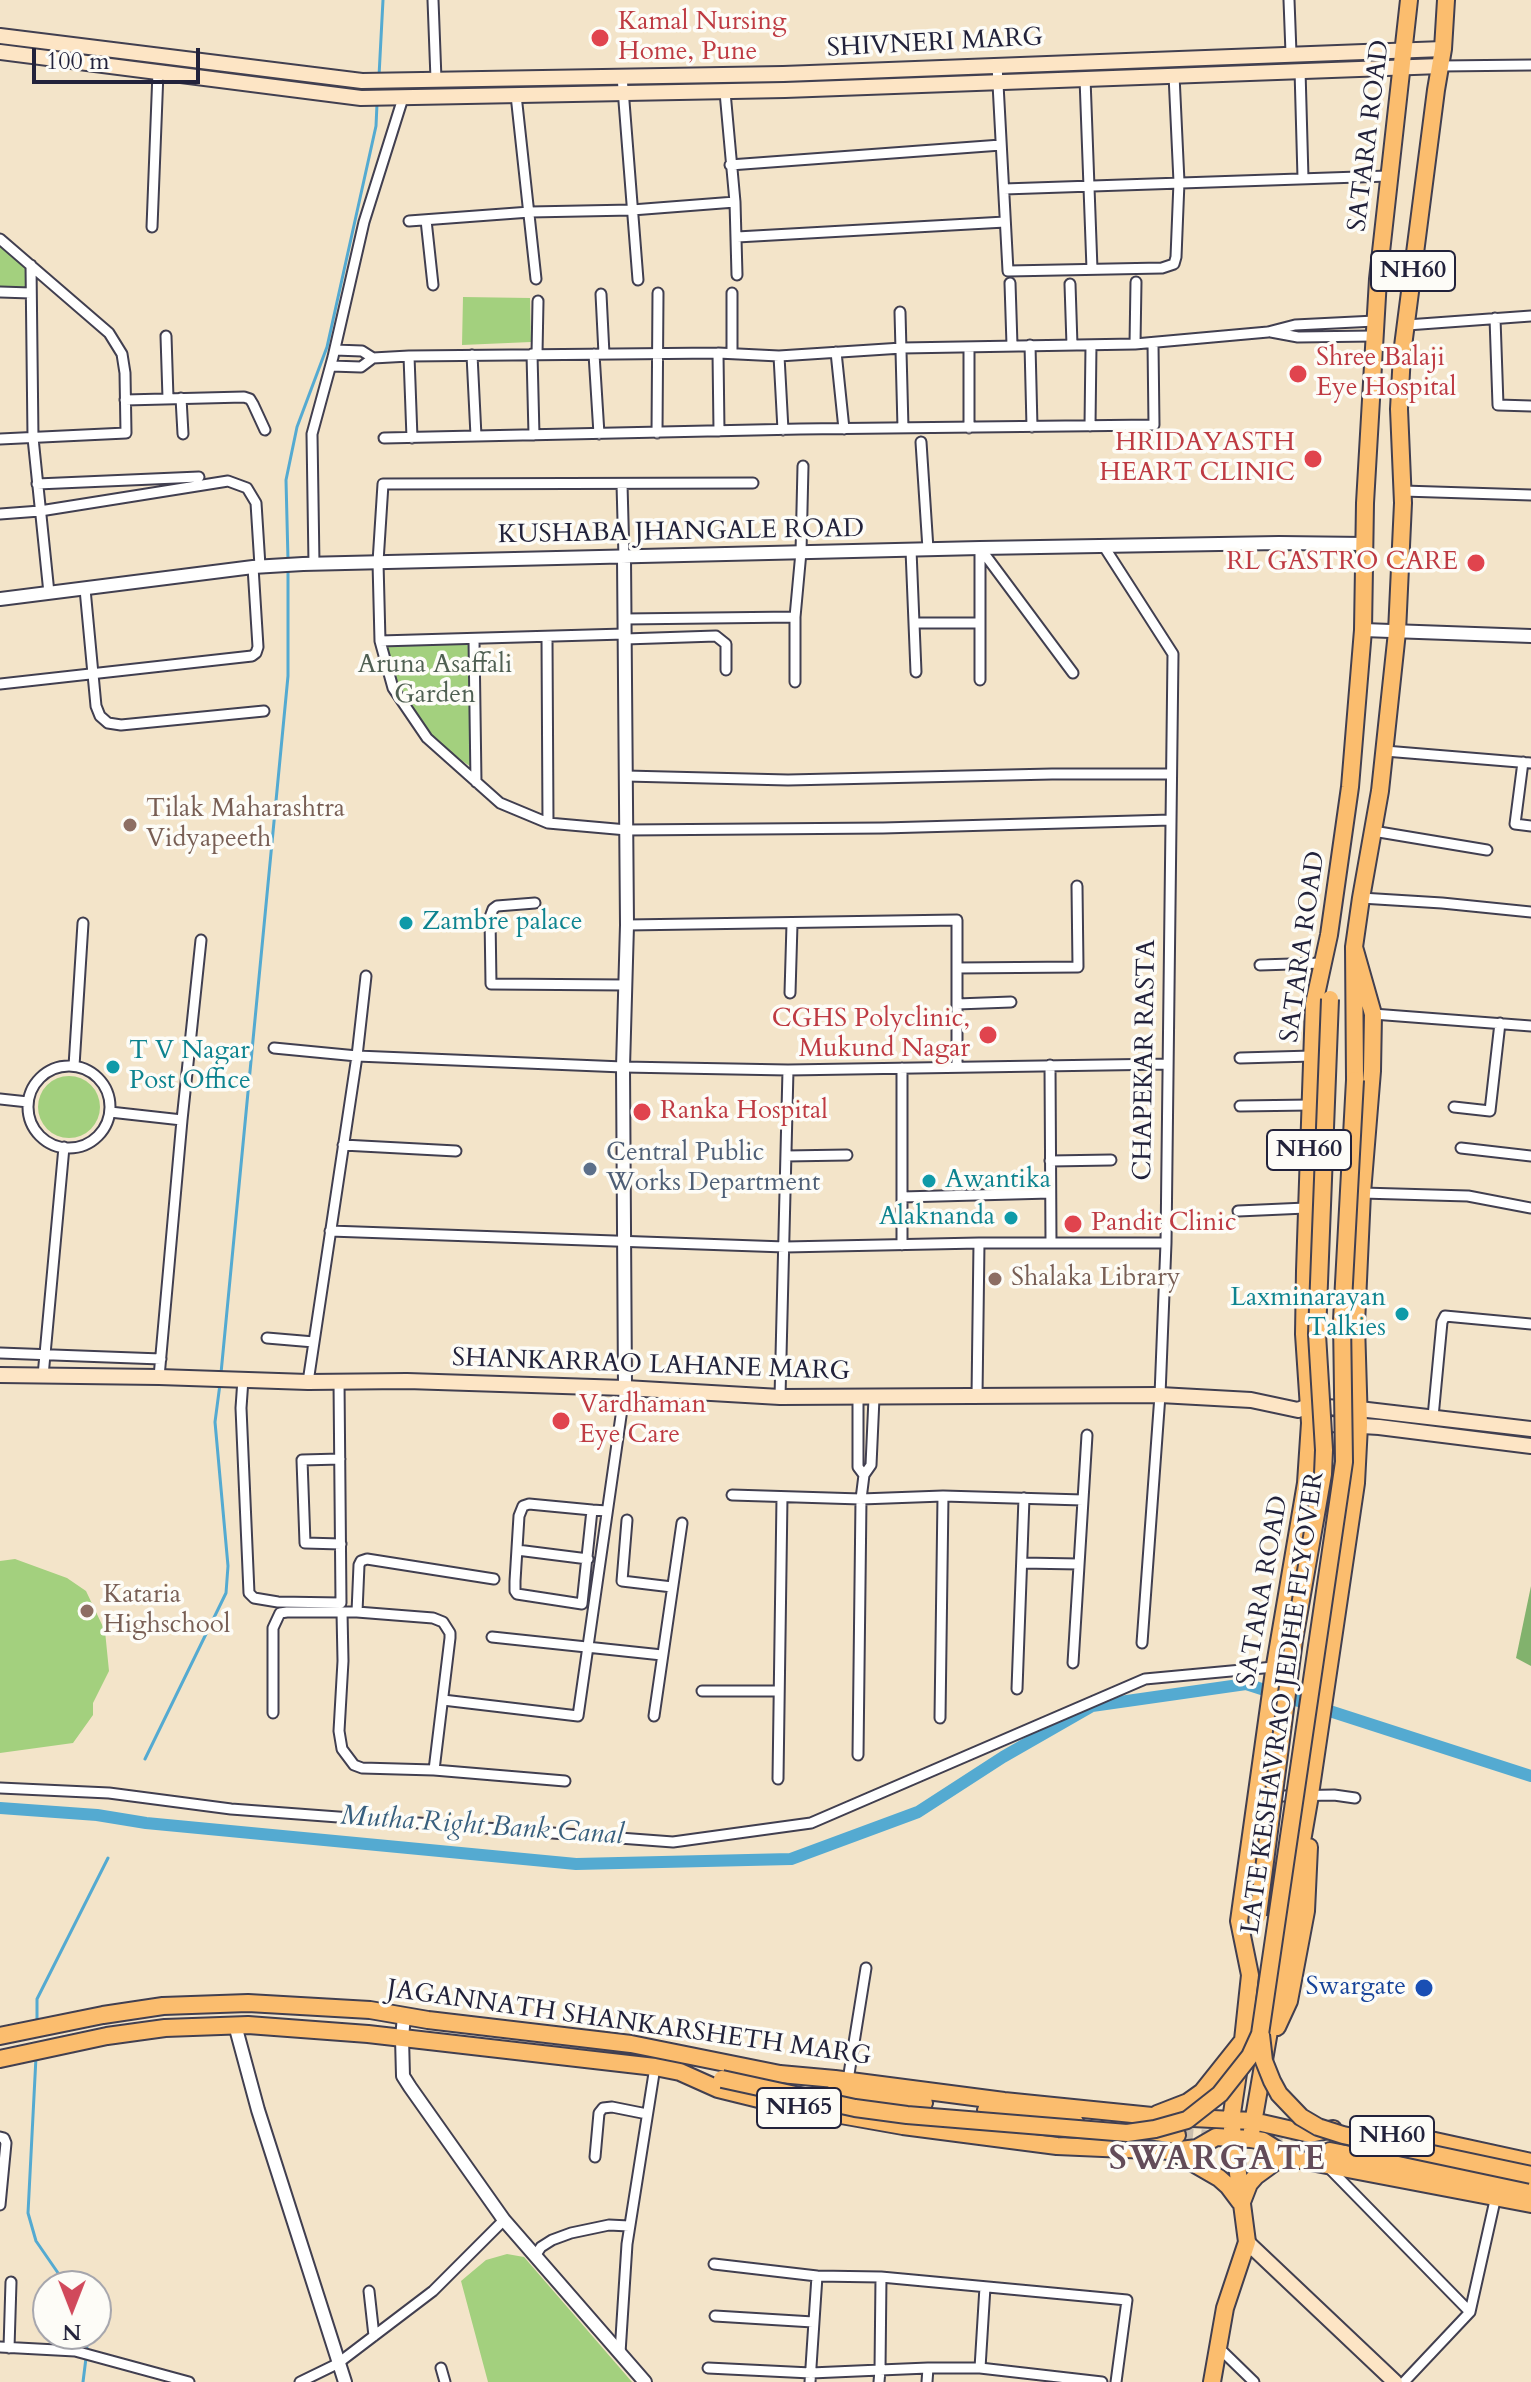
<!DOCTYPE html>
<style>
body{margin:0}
#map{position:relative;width:1531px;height:2382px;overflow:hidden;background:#f3e4c9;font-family:Cardo,serif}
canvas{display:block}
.north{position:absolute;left:32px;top:2270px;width:80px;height:80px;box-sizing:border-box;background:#fdfcf7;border:2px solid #a5a5ac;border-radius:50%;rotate:180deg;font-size:22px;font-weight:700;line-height:32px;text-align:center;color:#22223b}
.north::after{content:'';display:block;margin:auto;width:28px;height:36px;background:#d1495b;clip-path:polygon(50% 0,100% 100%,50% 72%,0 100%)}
.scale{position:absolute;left:32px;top:48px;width:168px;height:36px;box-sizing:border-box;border:4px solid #22223b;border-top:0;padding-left:10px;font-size:24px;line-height:28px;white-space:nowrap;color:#22223b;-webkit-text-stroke:6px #fdfcf7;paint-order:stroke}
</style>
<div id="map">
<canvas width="1531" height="2382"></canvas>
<div class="north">N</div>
<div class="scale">100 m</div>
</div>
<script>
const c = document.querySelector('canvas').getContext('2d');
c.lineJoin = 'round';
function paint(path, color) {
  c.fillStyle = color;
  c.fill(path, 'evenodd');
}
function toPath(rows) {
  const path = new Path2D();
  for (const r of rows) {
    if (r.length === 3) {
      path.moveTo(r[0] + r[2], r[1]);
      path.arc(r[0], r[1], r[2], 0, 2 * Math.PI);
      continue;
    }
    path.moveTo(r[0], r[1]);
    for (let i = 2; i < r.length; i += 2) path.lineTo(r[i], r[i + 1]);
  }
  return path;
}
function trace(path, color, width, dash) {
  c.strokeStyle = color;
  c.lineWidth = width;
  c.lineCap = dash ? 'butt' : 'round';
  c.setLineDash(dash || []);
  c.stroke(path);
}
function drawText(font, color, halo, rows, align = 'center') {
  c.font = font + ' Cardo,serif';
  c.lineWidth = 7;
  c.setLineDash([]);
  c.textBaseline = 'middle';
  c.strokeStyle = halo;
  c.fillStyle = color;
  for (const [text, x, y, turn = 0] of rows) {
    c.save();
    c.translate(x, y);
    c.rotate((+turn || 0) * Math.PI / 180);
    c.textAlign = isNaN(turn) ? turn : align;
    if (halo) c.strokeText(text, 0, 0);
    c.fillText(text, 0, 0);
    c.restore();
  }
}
const green = toPath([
 [0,244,25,267,26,289,0,289],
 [463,297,530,298,531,342,462,345],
 [469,640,476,770,427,738,398,689,384,645],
 [69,1107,31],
 [15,1559,67,1578,86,1591,105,1631,109,1671,93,1703,93,1715,73,1743,0,1753,0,1561],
 [507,2254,524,2257,632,2382,488,2382,461,2281,486,2260]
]);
const forest = toPath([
 [1531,1586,1531,1666,1516,1658]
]);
const stream = toPath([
 [379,76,383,0],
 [288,560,286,480,297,427,327,347,376,126,377,104],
 [221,1373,288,676,288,568],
 [145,1759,226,1593,228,1566,215,1422,220,1384],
 [37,2021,37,1999,108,1858],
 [36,2057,28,2213,36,2241,67,2286],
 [86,2334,87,2350],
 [83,2382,86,2358]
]);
const canal = toPath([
 [0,1808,97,1815,146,1823,576,1864,791,1859,918,1812,1003,1757,1092,1706,1246,1684,1531,1776]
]);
const trunkTunnel = toPath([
 [1177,2135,1219,2139],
 [1266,2144,1330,2151]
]);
const minor = toPath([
 [433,0,436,79],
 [1289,0,1291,53],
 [997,65,1008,271,1162,268,1174,264,1176,257,1179,182,1174,75],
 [1441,66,1531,65],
 [1300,70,1303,178],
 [622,76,638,280],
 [1085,78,1092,269],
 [725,92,735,202,737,275],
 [516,95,536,279],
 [730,165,1001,145],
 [1004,189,1388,176],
 [426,220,433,285],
 [409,221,530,212,632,210,735,202],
 [152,227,158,72],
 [737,237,1005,222],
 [0,239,109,333,122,354,125,373,126,433,0,439],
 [31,265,33,438,49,593],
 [1010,283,1012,345],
 [1070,284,1072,345],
 [0,292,31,293],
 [732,293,732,353],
 [601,294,604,354],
 [900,312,903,428],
 [1495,318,1498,405,1531,406],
 [1407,325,1531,316],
 [1271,332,1298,337,1374,336],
 [166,336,168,398],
 [1135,344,1136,282],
 [1030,345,1032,427],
 [335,350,362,351,373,358],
 [836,352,844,429],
 [718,353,719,431],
 [532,354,534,435],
 [537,354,538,301],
 [594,354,599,434],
 [472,355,476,436],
 [409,356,412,438],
 [779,356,783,430],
 [331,366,361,367,373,358,409,356,718,353,779,356,902,348,1135,344,1268,332,1295,325,1375,321],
 [181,398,183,434],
 [125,400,244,397,250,399,253,404,265,430],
 [1090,426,1091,345],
 [969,428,969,347],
 [657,433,658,293],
 [384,438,800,429,1154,425,1153,343],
 [921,442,928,549],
 [753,483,383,484,378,562,380,641,393,688,427,738,500,803,548,823,627,830,883,828,1171,820],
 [37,484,199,477],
 [622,484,624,558],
 [1403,491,1531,495],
 [0,514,40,511,228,481,247,488,256,503,260,566],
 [1103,545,1173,654,1166,1243,1160,1395,1142,1643],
 [980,548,1073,673],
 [911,550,916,672],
 [314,564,312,434,333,357,364,222,403,98],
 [85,589,96,706,100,716,108,723,121,725,264,711],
 [624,619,795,617],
 [914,623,980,623],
 [547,638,548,823],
 [625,639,716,636,726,644,726,670],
 [474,640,476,782],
 [380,641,624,634],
 [980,680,980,548],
 [795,682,795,617,801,552,803,466],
 [0,684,252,656,256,653,258,647,253,567],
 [1385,751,1531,763],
 [1523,762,1515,824,1531,826],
 [626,776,788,780,1052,774,1171,774],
 [1373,831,1487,850],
 [1361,898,1442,903,1531,912],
 [535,903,497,906,493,909,490,917,491,984,626,985],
 [627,925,957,920,957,1066],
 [1260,965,1323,963],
 [957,968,1078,967,1077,886],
 [790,993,792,924],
 [957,1004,1011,1002],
 [1373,1014,1531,1026],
 [274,1048,357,1056,623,1067,788,1070,1168,1064],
 [1240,1058,1312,1056],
 [1050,1065,1051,1243],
 [69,1107,41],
 [74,1066,83,923],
 [0,1099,28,1102],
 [1240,1106,1310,1105],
 [1454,1107,1490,1111,1500,1023],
 [110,1112,182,1120,159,1377],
 [182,1120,201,940],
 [343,1145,456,1151],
 [1461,1148,1531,1156],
 [786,1156,847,1155],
 [1050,1161,1111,1160],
 [1362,1193,1468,1196,1531,1208],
 [902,1197,1050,1193],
 [1238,1211,1306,1208],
 [330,1231,785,1247,979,1243,1166,1243],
 [902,1245,902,1068],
 [267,1338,314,1342],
 [0,1353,161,1359],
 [43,1376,64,1147],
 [243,1379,241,1408,249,1593,254,1598,278,1602,341,1603,339,1381],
 [308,1382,357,1056,366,976],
 [977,1396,979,1243],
 [780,1397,788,1070],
 [858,1398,858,1467,864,1475],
 [1433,1417,1442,1322,1445,1316,1531,1324],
 [340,1459,302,1460,305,1543,341,1544],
 [732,1495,861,1499,943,1496,1083,1500],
 [592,1510,582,1604,517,1594,515,1591,515,1581,519,1516,523,1506,529,1504,592,1510,607,1511],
 [627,1520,622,1581,672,1587],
 [517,1550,588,1559],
 [1022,1563,1079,1564],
 [342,1612,343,1661,339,1731,342,1749,354,1765,362,1768,434,1770,565,1781],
 [357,1612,359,1565,361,1561,367,1559,494,1579],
 [492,1637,662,1655],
 [1073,1663,1087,1435],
 [1017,1689,1024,1498],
 [702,1691,779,1691],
 [443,1700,578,1716,625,1388],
 [273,1713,273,1628,280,1613,287,1612,357,1612,433,1618,443,1622,450,1633,450,1638,434,1770],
 [654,1716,682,1523],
 [940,1718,943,1496],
 [858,1755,861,1499,864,1475,871,1465,874,1398],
 [778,1779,782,1497],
 [0,1788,109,1793,231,1809,673,1842,811,1823,1145,1679,1274,1667],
 [1283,1796,1334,1795,1355,1798],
 [848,2080,866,1968],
 [0,2137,4,2138,6,2143,0,2205],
 [595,2157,599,2113,603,2108,612,2107,647,2114],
 [1330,2169,1470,2312],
 [535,2256,541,2247,552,2240,571,2233,609,2225,629,2226],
 [714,2264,817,2276],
 [369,2291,374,2336],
 [715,2316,813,2322],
 [0,2347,75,2351,189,2382],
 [1218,2347,1254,2382],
 [9,2348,11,2282],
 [620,2353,627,2244,655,2067],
 [441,2368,445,2382],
 [708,2368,811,2373,880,2370,881,2277,1127,2300,1116,2382],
 [980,2368,985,2287],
 [300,2382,337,2364,433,2291,504,2220],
 [810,2382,817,2276,881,2277],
 [879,2382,880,2370,928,2368,980,2368,1102,2382],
 [927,2382,928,2368],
 [1404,2382,1470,2312,1496,2196]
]);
const tertiary = toPath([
 [624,558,627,925,623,1067,625,1388],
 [0,599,253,567,303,564,980,548,1279,543,1366,544],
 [1363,630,1531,636],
 [404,2016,402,2038,403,2076,410,2087,504,2220,645,2382],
 [235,2025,258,2110,345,2382]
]);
const secondary = toPath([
 [0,36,362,81,783,74,1443,49],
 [0,52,361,98,785,90,1441,66],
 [0,1375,159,1377,308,1382,407,1381,625,1388,780,1397,1160,1395,1251,1400,1298,1410,1308,1406,1359,1409,1531,1429],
 [1313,1423,1379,1427,1531,1446],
 [1247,2242,1395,2382]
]);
const trunk = toPath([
 [1355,1080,1354,947,1361,898,1380,791,1397,632,1403,503,1399,409,1402,354,1436,90,1443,49,1446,0],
 [1277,2027,1289,2001,1306,1911,1309,1847],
 [0,2036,103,2015,163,2006,248,2003,370,2010,428,2020,631,2044,780,2074,835,2079,1004,2101,1152,2116,1253,2121,1310,2134,1333,2129],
 [0,2059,107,2036,165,2028,248,2025,368,2034,655,2067,680,2072,718,2089,779,2104,903,2126,1057,2146,1172,2151,1197,2148,1216,2137,1251,2139,1263,2141,1290,2158,1531,2204],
 [836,2089,924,2103],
 [986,2110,1075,2122],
 [1157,2114,1188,2102,1202,2092,1241,2043],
 [1252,2129,1309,1801,1356,1483,1359,1425,1356,1324,1362,1193,1372,1071,1373,1014,1354,947],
 [1149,2131,1177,2135],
 [1360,2132,1435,2141,1531,2162],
 [1330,2151,1531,2191],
 [1174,2152,1219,2178,1228,2186,1240,2202],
 [1242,2202,1249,2184,1256,2176,1278,2160,1290,2158],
 [1212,2382,1225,2308,1247,2242,1231,2120,1243,2040,1250,1975,1239,1921,1274,1671,1306,1483,1310,1423,1304,1334,1305,1271,1314,1004,1329,935,1350,787,1363,630,1365,503,1378,279,1409,0]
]);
const trunkBridge = toPath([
 [1258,1915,1294,1640,1323,1474,1324,1450,1317,1334,1330,999],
 [1261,2035,1264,2061,1272,2081,1279,2094,1301,2117,1318,2127,1343,2135,1531,2175],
 [722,2079,855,2108,907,2115,1127,2133,1155,2129,1187,2120,1220,2094,1250,2056,1260,2034,1344,1462,1342,1320,1355,1080]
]);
const markers = [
 [600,38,10,"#e0444e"],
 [1298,374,10,"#e0444e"],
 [1313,459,10,"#e0444e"],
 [1476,563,10,"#e0444e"],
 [130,825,8,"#8d6e63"],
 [406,923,8,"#0f9aa8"],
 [988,1035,10,"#e0444e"],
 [113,1067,8,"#0f9aa8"],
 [642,1112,10,"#e0444e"],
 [590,1169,8,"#5c6f8a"],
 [929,1181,8,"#0f9aa8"],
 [1011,1218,8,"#0f9aa8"],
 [1073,1224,10,"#e0444e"],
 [995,1279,8,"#8d6e63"],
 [1402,1314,8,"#0f9aa8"],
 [561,1421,10,"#e0444e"],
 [87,1611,8,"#8d6e63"],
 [1424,1988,10,"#1a4fb4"]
];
const shields = [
 [1413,271,84],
 [1309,1150,84],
 [799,2108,84],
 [1392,2136,84]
];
const shieldNames = [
 ["NH60",1413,271],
 ["NH60",1309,1150],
 ["NH65",799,2108],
 ["NH60",1392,2136]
];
const healthNames = [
 ["Kamal Nursing",618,23],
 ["Home, Pune",618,53],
 ["Shree Balaji",1316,359],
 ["Eye Hospital",1316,389],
 ["HRIDAYASTH",1295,444,"right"],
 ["HEART CLINIC",1295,474,"right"],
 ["RL GASTRO CARE",1458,563,"right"],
 ["CGHS Polyclinic,",970,1020,"right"],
 ["Mukund Nagar",970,1050,"right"],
 ["Ranka Hospital",660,1112],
 ["Pandit Clinic",1091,1224],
 ["Vardhaman",579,1406],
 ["Eye Care",579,1436]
];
const streetNames = [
 ["SHIVNERI MARG",935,44,-3],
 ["SATARA ROAD",1370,136,-83],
 ["KUSHABA JHANGALE ROAD",681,533,-1],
 ["SATARA ROAD",1304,947,-82],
 ["CHAPEKAR RASTA",1146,1060,-89],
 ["SHANKARRAO LAHANE MARG",651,1366,2],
 ["SATARA ROAD",1264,1591,-80],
 ["LATE KESHAVRAO JEDHE FLYOVER",1284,1703,-82],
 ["JAGANNATH SHANKARSHETH MARG",629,2024,8]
];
const parkNames = [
 ["Aruna Asaffali",435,666],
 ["Garden",435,696]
];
const educationNames = [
 ["Tilak Maharashtra",146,810],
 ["Vidyapeeth",146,840],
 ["Shalaka Library",1011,1279],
 ["Kataria",103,1596],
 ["Highschool",103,1626]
];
const cultureNames = [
 ["Zambre palace",422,923],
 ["T V Nagar",129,1052],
 ["Post Office",129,1082],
 ["Awantika",945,1181],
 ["Alaknanda",995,1218,"right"],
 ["Laxminarayan",1386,1299,"right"],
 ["Talkies",1386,1329,"right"]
];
const serviceNames = [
 ["Central Public",606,1154],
 ["Works Department",606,1184]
];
const transitNames = [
 ["Swargate",1406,1988]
];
const waterNames = [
 ["Mutha Right Bank Canal",482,1827,4]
];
const districtNames = [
 ["SWARGATE",1218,2161]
];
paint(green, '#a3d07e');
paint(forest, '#82b26d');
trace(stream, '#54aad1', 3);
trace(canal, '#54aad1', 12);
trace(trunkTunnel, '#c9bdad', 16, [16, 8]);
trace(minor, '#413f50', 13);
trace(tertiary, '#413f50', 16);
trace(secondary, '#413f50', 18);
trace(trunk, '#413f50', 20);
trace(minor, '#fff', 9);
trace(tertiary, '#fff', 12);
trace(secondary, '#fde5c5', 14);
trace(trunk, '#fbbd6e', 16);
trace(trunkBridge, '#413f50', 20, []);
trace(trunkBridge, '#fbbd6e', 16);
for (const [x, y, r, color] of markers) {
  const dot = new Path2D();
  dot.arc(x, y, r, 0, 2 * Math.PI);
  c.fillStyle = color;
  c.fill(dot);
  trace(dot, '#fdfcf7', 3);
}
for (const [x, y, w] of shields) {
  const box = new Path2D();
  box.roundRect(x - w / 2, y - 20, w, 40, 6);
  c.fillStyle = '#fdfcf7';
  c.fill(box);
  trace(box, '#22223b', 2);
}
drawText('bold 24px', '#22223b', null, shieldNames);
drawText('26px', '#be3a42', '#fdfcf7', healthNames, 'left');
drawText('26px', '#22223b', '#fdfcf7', streetNames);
drawText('26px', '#4f5f52', '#fdfcf7', parkNames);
drawText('26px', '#785e54', '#fdfcf7', educationNames, 'left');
drawText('26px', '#0d838f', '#fdfcf7', cultureNames, 'left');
drawText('26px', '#4e5e75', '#fdfcf7', serviceNames, 'left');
drawText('26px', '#164399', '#fdfcf7', transitNames, 'right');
drawText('italic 28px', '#385f7e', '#fdfcf7', waterNames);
c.letterSpacing = '2px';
drawText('bold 34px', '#634c59', '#fdfcf7', districtNames);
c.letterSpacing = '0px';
</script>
